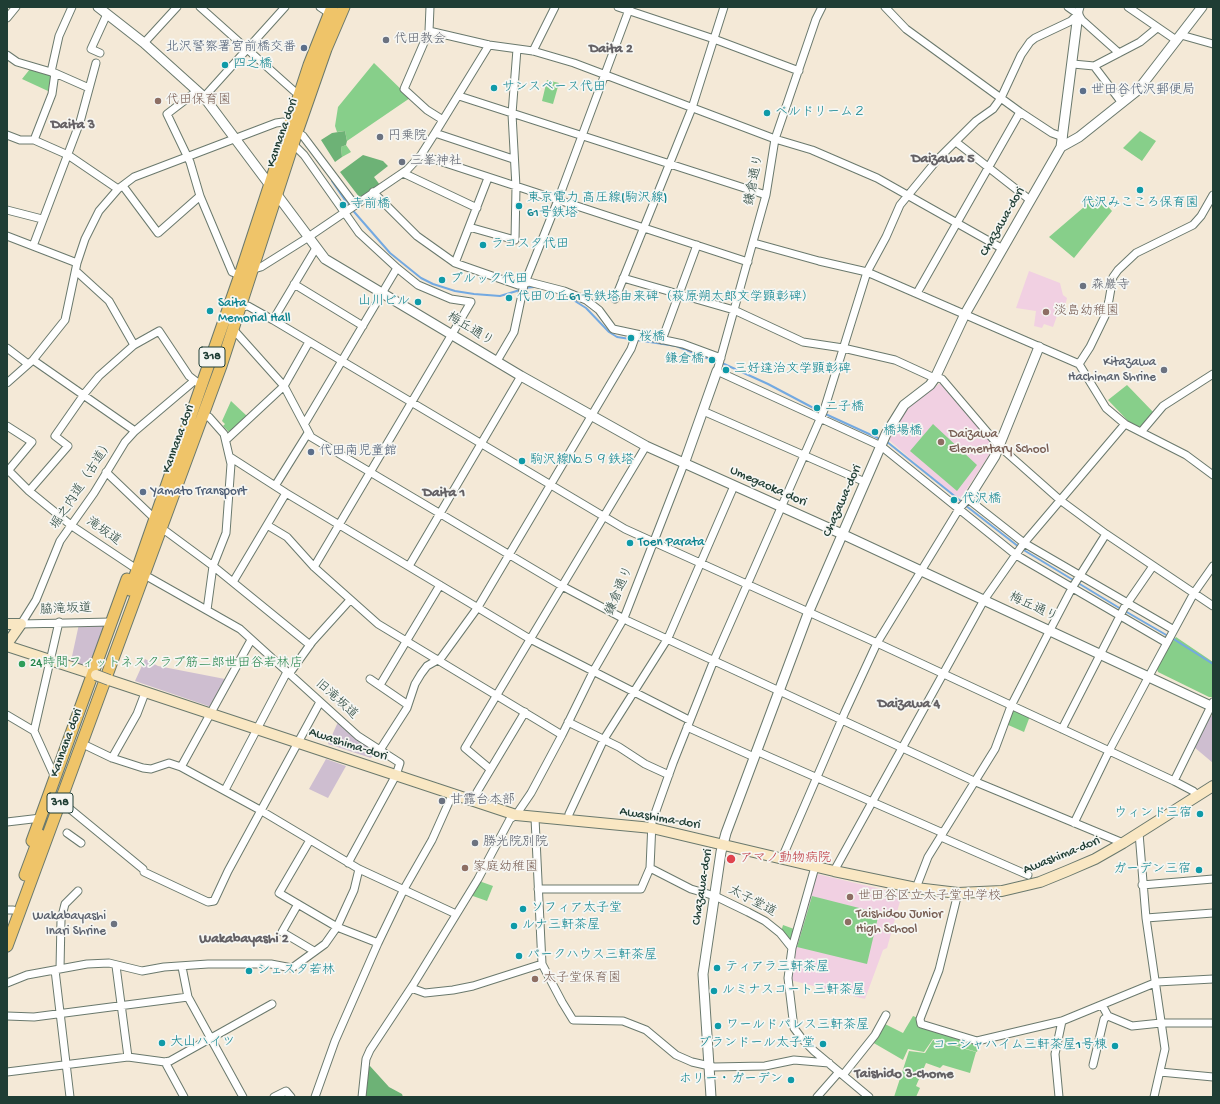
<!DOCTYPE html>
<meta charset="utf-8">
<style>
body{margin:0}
#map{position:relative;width:1220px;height:1104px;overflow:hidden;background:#f4e9d7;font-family:"Gochi Hand",sans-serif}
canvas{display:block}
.frame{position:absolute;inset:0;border:8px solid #1f3d34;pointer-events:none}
</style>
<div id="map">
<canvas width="1220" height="1104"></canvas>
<div class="frame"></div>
</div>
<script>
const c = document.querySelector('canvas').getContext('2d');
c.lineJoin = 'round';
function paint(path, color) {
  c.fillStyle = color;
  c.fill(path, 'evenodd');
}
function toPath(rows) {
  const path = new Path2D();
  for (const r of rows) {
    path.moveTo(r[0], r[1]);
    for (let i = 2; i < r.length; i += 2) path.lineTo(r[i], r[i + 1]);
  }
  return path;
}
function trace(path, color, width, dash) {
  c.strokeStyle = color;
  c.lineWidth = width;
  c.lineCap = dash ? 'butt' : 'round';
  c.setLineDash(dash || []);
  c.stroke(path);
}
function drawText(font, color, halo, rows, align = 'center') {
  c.font = font + ' "Gochi Hand","Klee One",sans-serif';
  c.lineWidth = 3.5;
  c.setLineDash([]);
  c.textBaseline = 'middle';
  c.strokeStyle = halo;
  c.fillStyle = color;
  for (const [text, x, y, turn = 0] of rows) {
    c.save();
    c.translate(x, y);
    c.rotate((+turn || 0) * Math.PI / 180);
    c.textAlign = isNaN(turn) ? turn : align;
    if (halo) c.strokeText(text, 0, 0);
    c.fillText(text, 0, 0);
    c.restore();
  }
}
const built = toPath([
 [1029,271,1060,283,1063,295,1067,298,1065,306,1061,305,1053,327,1044,324,1042,328,1034,326,1036,311,1016,308],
 [939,384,941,384,993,445,993,449,961,498,959,496,957,499,889,440,907,409],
 [729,854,736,855,733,865,726,863,727,855],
 [817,874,902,894,887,948,883,950,865,999,790,980,794,949]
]);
const industrial = toPath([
 [79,624,105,624,92,661,84,665,71,661],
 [145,659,158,666,225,679,211,707,135,681],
 [1213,715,1213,763,1194,747,1209,717],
 [338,722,375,752,371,758,328,744],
 [326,759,346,766,328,798,309,789]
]);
const green = toPath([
 [374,63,410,98,347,141,345,131,337,132,335,126,338,107],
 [30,69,52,74,48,91,22,79],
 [547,80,559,83,553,104,542,101],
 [1140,131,1156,141,1142,161,1123,148],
 [346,145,351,152,342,157,341,147],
 [1098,195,1112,211,1074,258,1049,237],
 [1127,385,1155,414,1142,426,1138,427,1130,423,1108,400],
 [231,401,248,417,230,433,223,426,225,424,222,421],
 [933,424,977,465,957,491,910,451],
 [1176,637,1213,662,1212,697,1209,697,1158,672,1157,669,1168,647],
 [1017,710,1030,716,1024,732,1006,724,1011,712],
 [479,881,493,886,487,901,470,895],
 [812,896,879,913,867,964,797,947],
 [783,925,794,929,791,942,781,932],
 [913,1016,918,1018,920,1025,976,1042,978,1049,977,1052,933,1039,924,1052,908,1049,903,1060,872,1042,885,1024,903,1033],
 [933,1040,976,1052,970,1073,943,1065,940,1068,926,1063,916,1086,920,1088,916,1097,894,1097,909,1051,925,1053]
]);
const forest = toPath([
 [345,131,347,141,346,145,341,147,342,157,335,162,321,140,332,133],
 [363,155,383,161,388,166,374,177,380,185,360,198,340,172],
 [370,1066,389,1087,402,1094,403,1097,365,1097,368,1067]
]);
const stream = toPath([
 [332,181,349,206,390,253,421,278,433,284,455,291,474,294,500,296,520,290],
 [524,288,534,287],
 [567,296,586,308,609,332,617,337,676,346,717,362],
 [722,363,768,384,821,412,880,439],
 [886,441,962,502],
 [965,505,1019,547],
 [1022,549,1121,609],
 [1125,611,1168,636],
 [1172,638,1213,664]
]);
const minor = toPath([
 [200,7,294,91,300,94],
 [320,7,329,13],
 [430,7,429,31,404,89,427,110,443,120],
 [618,7,714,39,799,71],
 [822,7,816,19,775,139,766,195,717,371,881,446,1016,555,1167,643],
 [885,7,906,29,1020,112,1052,133,1063,137],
 [1068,7,1078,14,1082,20,1119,53],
 [1128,7,1176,40],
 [7,18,16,7],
 [429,31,489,45,533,51,574,63,775,139,812,150,877,178,1003,249],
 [1181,35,1213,44],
 [144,43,177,7],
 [533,51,555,7],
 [100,53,91,49,107,14],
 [7,55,17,62,51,72],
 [1073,64,1094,66,1122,103],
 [1094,66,1140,42,1157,28],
 [55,73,89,88],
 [197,91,167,114,190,162,200,196,232,272,240,275],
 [459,96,766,195],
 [204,97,285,7],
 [297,132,303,136,355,205],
 [435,133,513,159],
 [7,135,20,140,34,140,68,155,118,189],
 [34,140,52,94,55,73,51,72,59,36,72,7],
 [956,142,1030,200],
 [293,144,304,155,359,233,397,268,418,285,451,299,471,302,314,567],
 [421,155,748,262],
 [403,173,477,208],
 [123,186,158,233,200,196],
 [373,192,417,236,455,263,518,285,529,282,564,291,586,300,599,310,613,329,683,344,721,358],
 [7,210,42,219],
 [469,227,515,240,516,187,512,114,517,49],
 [7,236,77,263],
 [754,243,819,261,867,272,1079,364,1090,347,1105,316,1109,300,1113,277,1118,270,1136,253,1193,225,1201,216,1213,195],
 [33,246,80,122,96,63],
 [455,263,488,178],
 [254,269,261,267,304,240,407,170,421,155,435,133,489,45],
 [76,271,109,301,134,345],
 [623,278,734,310,803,342,843,348,895,360,930,376,942,379,999,446,1060,500,1106,534,1213,606],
 [294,284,363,326],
 [917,293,1020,112],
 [615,299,692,108,724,7],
 [241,307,248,306,273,320,625,529,877,643,1174,781,1193,791,1198,796],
 [273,320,316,248],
 [233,329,284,386,311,437,562,586,628,621,976,782,1123,843],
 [662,340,697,245],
 [7,348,28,364],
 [33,360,135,431],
 [497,361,514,332,524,285,558,200,630,7],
 [1079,364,1106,408,1125,424,1186,455,1213,475],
 [7,383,33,360,65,320,77,263,85,239,99,211,118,189,134,177,276,123,283,122,289,124],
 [703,411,865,482],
 [202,417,209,417,224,434,231,464,226,533,213,566,207,610],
 [305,423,397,268],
 [7,426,32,442,7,472],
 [1141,432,1163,406,1213,374],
 [226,440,284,386,309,342],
 [230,457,286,493,530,639,689,720],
 [7,469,29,491,72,526,132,566],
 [106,472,154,518],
 [275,486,308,433],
 [29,491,68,446,55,436,85,393,99,376,134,345,159,331,189,376,198,383],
 [267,525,287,537,314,567,378,624,562,735],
 [161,529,167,532,213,566,310,645],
 [409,566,521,376],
 [150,578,240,629,358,736,400,763,396,775,348,863],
 [233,582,286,493],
 [21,624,36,600,60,541,94,493,125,442,135,431,194,381],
 [21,624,111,622],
 [289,674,312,642,350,600],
 [370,679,408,705],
 [380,685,440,585],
 [7,715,34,731,53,773,57,775],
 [568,722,619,747,645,764,669,775],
 [687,727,754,757],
 [1062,729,1124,608,1153,566],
 [34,731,59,622],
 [87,746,112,758,143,768,151,769,169,763,181,767,260,810,359,869,456,914],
 [380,750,407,708,415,684,421,674,427,666,441,658,478,607,631,349,636,335],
 [756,751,943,833],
 [112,758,137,714,145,693],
 [181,767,251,640],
 [490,769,465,748,646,446],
 [1174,781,1213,702],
 [225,790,287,672],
 [474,800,477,792,525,712],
 [64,807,70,809,143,869],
 [535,818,542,964,562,1002,573,1020,623,1021,646,1030,676,1055,692,1062,714,1067,765,1066,794,1060,829,1063],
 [568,820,569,814,604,739,668,638,734,486],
 [7,822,41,818],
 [1074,823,1109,751,1149,676,1194,593,1213,566],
 [67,833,81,843],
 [1139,833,1146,918,1165,1049,1154,1097],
 [941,837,1028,875],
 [310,840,279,893,337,927,378,943],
 [782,858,845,712,877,643,959,509,968,499,1024,543,1174,630],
 [650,868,691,889,715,896,748,912,765,921,780,933,792,948,788,978,794,1028,803,1040,814,1051,869,1097],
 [834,871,984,600,1024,543,1125,424],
 [144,872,208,902,214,901,228,871,320,702],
 [1142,885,1213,879],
 [916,888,928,857,995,749,1011,706,1050,630,1072,588,1106,534],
 [538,889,641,889,650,868,652,822,673,763,714,660,824,410,867,272,886,237,900,205,937,160,976,121,993,109,1001,98,1021,55,1030,42,1035,38,1071,21,1078,14,1080,7],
 [958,893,939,970,920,1019,921,1024,977,1041,1062,1021,1157,982,1213,979],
 [298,904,282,932,314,951],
 [7,910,13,910],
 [1146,918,1213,913],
 [792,948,815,867],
 [116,966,128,1057],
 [182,967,188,997,243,1097],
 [60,969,61,920,65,904,78,891],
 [55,970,70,1097],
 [7,983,27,975,87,964,109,963,142,971,164,967,208,964,271,964,292,968,325,944,337,927,354,890,359,869],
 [411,988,425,993,453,990,473,986,542,964],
 [1102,1005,1108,1016,1132,1026,1161,1023,1213,1023],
 [7,1016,34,1017,188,997],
 [165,1062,184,1097],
 [1093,1065,1104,1019,1108,1016],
 [7,1072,128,1057,165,1062,170,1061,272,1004],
 [1160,1072,1213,1077],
 [843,1075,875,1035,886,1015],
 [274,1097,286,1091,291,1097],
 [315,1097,335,1041,378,943,404,889,432,840,453,793],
 [362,1097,366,1059,370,1050,413,985,478,879,510,819,516,815,531,793,562,735,594,670,624,618,684,464],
 [817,1097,839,1072],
 [1059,1097,1055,1054,1062,1021]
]);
const tertiary = toPath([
 [98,7,144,43,204,97,325,259,521,376,646,446,842,534,1213,707],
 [1061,147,1078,14],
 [684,464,717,371],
 [968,499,995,456,1039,347],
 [711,1097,703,974,721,852,726,833,809,611,886,434,904,405,930,385,935,378,965,314,1061,147,1079,137,1138,90,1202,7]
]);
const secondary = toPath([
 [7,624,21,624],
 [7,644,21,624],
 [7,646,96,675],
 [109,680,516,815,652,828,834,871,916,888,958,893,1002,891,1040,882,1067,871,1095,859,1123,843,1213,786]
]);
const primary = toPath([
 [130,590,240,275,309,65,332,7],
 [32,841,127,579],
 [25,875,40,835],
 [7,946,221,366,297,132,326,49,344,7]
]);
const secondaryBridge = toPath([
 [96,675,109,680]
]);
const markers = [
 [386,40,4,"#6b7280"],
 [304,48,4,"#5c6f8a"],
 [225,65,4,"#0f9aa8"],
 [494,88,4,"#0f9aa8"],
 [1083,91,4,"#5c6f8a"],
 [158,101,4,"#8d6e63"],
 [767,113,4,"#0f9aa8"],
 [380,137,4,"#6b7280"],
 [402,162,4,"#6b7280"],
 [1140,190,4,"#0f9aa8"],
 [343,205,4,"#0f9aa8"],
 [519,206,4,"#0f9aa8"],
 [483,245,4,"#0f9aa8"],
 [442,280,4,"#0f9aa8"],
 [1083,286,4,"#6b7280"],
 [509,298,4,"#0f9aa8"],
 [418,302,4,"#0f9aa8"],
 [210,311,4,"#0f9aa8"],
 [1046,312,4,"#8d6e63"],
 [631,338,4,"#0f9aa8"],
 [712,360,4,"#0f9aa8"],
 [726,370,4,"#0f9aa8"],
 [1164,370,4,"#6b7280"],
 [817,408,4,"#0f9aa8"],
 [875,432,4,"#0f9aa8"],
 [941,442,4,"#8d6e63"],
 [311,452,4,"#5c6f8a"],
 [522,461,4,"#0f9aa8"],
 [143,492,4,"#5c6f8a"],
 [954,500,4,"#0f9aa8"],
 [630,543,4,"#0f9aa8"],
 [22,664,4,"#2e9e5b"],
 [442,801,4,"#6b7280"],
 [1200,814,4,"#0f9aa8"],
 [475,843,4,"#6b7280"],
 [731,859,5,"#e0444e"],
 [465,868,4,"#8d6e63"],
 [1199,870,4,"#0f9aa8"],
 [850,897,4,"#8d6e63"],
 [523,909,4,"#0f9aa8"],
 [848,922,4,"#8d6e63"],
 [114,924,4,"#6b7280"],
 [514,926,4,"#0f9aa8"],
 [519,956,4,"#0f9aa8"],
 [717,968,4,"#0f9aa8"],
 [249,971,4,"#0f9aa8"],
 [535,979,4,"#8d6e63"],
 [714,991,4,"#0f9aa8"],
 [718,1026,4,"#0f9aa8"],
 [162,1043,4,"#0f9aa8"],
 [823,1044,4,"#0f9aa8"],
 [1115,1046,4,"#0f9aa8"],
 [791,1080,4,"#0f9aa8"]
];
const shields = [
 [212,357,26],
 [60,803,26]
];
const shieldNames = [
 ["318",212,357],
 ["318",60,803]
];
const worshipNames = [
 ["代田教会",394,40],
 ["円乗院",388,137],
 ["三峯神社",410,162],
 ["森巖寺",1091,286],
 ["Kitazawa",1156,363,"right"],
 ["Hachiman Shrine",1156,378,"right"],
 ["甘露台本部",450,801],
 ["勝光院別院",483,843],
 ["Wakabayashi",106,917,"right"],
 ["Inari Shrine",106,932,"right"]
];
const serviceNames = [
 ["北沢警察署宮前橋交番",296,48,"right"],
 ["世田谷代沢郵便局",1091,91],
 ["代田南児童館",319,452],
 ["Yamato Transport",151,492]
];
const cultureNames = [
 ["四之橋",233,65],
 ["サンスペース代田",502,88],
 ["ベルドリーム２",775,113],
 ["東京電力 高圧線(駒沢線)",527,199],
 ["61号鉄塔",527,214],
 ["代沢みこころ保育園",1140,204,"center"],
 ["寺前橋",351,205],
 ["ラコスタ代田",491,245],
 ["ブルック代田",450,280],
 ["代田の丘61号鉄塔由来碑（萩原朔太郎文学顕彰碑）",517,298],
 ["山川ビル",410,302,"right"],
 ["Saita",218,304],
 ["Memorial Hall",218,319],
 ["桜橋",639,338],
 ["鎌倉橋",704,360,"right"],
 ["三好達治文学顕彰碑",734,370],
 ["二子橋",825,408],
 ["橋場橋",883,432],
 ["駒沢線№５９鉄塔",530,461],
 ["代沢橋",962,500],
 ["Toen Parata",638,543],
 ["ウィンド三宿",1192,814,"right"],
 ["ガーデン三宿",1191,870,"right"],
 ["ソフィア太子堂",531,909],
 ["ルナ三軒茶屋",522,926],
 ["パークハウス三軒茶屋",527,956],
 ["ティアラ三軒茶屋",725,968],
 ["シェスタ若林",257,971],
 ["ルミナスコート三軒茶屋",722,991],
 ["ワールドパレス三軒茶屋",726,1026],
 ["大山ハイツ",170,1043],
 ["プランドール太子堂",815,1044,"right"],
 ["コーシャハイム三軒茶屋1号棟",1107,1046,"right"],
 ["ホリー・ガーデン",783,1080,"right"]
];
const educationNames = [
 ["代田保育園",166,101],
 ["淡島幼稚園",1054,312],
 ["Daizawa",949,435],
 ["Elementary School",949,450],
 ["家庭幼稚園",473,868],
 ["世田谷区立太子堂中学校",858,897],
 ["Taishidou Junior",856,915],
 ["High School",856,930],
 ["太子堂保育園",543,979]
];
const streetNames = [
 ["Kannana dori",283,133,-71],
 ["鎌倉通り",755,180,-79],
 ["Chazawa-dori",1003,222,-60],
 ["梅丘通り",470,330,31],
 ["Kannana dori",179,439,-70],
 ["堀之内道（古道）",83,485,-57],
 ["Umegaoka dori",768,487,24],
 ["Chazawa-dori",843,501,-66],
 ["滝坂道",103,532,35],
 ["鎌倉通り",620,591,-67],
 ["梅丘通り",1033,608,25],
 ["脇滝坂道",66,610,-2],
 ["旧滝坂道",336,700,42],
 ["Kannana dori",67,743,-70],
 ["Awashima-dori",348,745,18],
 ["Awashima-dori",660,819,10],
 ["Awashima-dori",1062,856,-22],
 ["Chazawa-dori",703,887,-81],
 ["太子堂道",752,902,28]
];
const leisureNames = [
 ["24時間フィットネスクラブ筋二郎世田谷若林店",30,664]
];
const healthNames = [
 ["アマノ動物病院",740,859]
];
const neighbourhoodNames = [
 ["Daita 2",611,50],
 ["Daita 3",73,126],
 ["Daizawa 5",943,160],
 ["Daita 1",444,494],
 ["Daizawa 4",909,705],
 ["Wakabayashi 2",244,940],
 ["Taishido 3-chome",904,1075]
];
paint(built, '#f1d0e2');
paint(industrial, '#cebed0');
paint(green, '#87cf8a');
paint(forest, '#6db276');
trace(stream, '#73a9e1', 2);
trace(minor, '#6a796d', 9);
trace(tertiary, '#6a796d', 11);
trace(secondary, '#6a796d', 12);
trace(primary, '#6a796d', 13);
trace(minor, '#fff', 7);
trace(tertiary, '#fff', 9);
trace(secondary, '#f9e7c3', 10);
trace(primary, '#efc469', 11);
trace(secondaryBridge, '#6a796d', 12, []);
trace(secondaryBridge, '#f9e7c3', 10);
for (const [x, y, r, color] of markers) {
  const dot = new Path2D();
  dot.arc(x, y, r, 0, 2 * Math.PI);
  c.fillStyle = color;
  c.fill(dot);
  trace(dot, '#f6f6f2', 1.5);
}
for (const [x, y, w] of shields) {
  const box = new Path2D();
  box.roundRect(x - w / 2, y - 10, w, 20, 3);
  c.fillStyle = '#f6f6f2';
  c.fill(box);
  trace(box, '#1f3d34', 1);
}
drawText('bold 12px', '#1f3d34', null, shieldNames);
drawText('13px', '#5b616d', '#f6f6f2', worshipNames, 'left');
drawText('13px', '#4e5e75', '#f6f6f2', serviceNames, 'left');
drawText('13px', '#0d838f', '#f6f6f2', cultureNames, 'left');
drawText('13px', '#785e54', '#f6f6f2', educationNames, 'left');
drawText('13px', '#1f3d34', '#f6f6f2', streetNames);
drawText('13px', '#27864d', '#f6f6f2', leisureNames, 'left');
drawText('13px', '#be3a42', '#f6f6f2', healthNames, 'left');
drawText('bold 14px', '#646165', '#f6f6f2', neighbourhoodNames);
</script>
